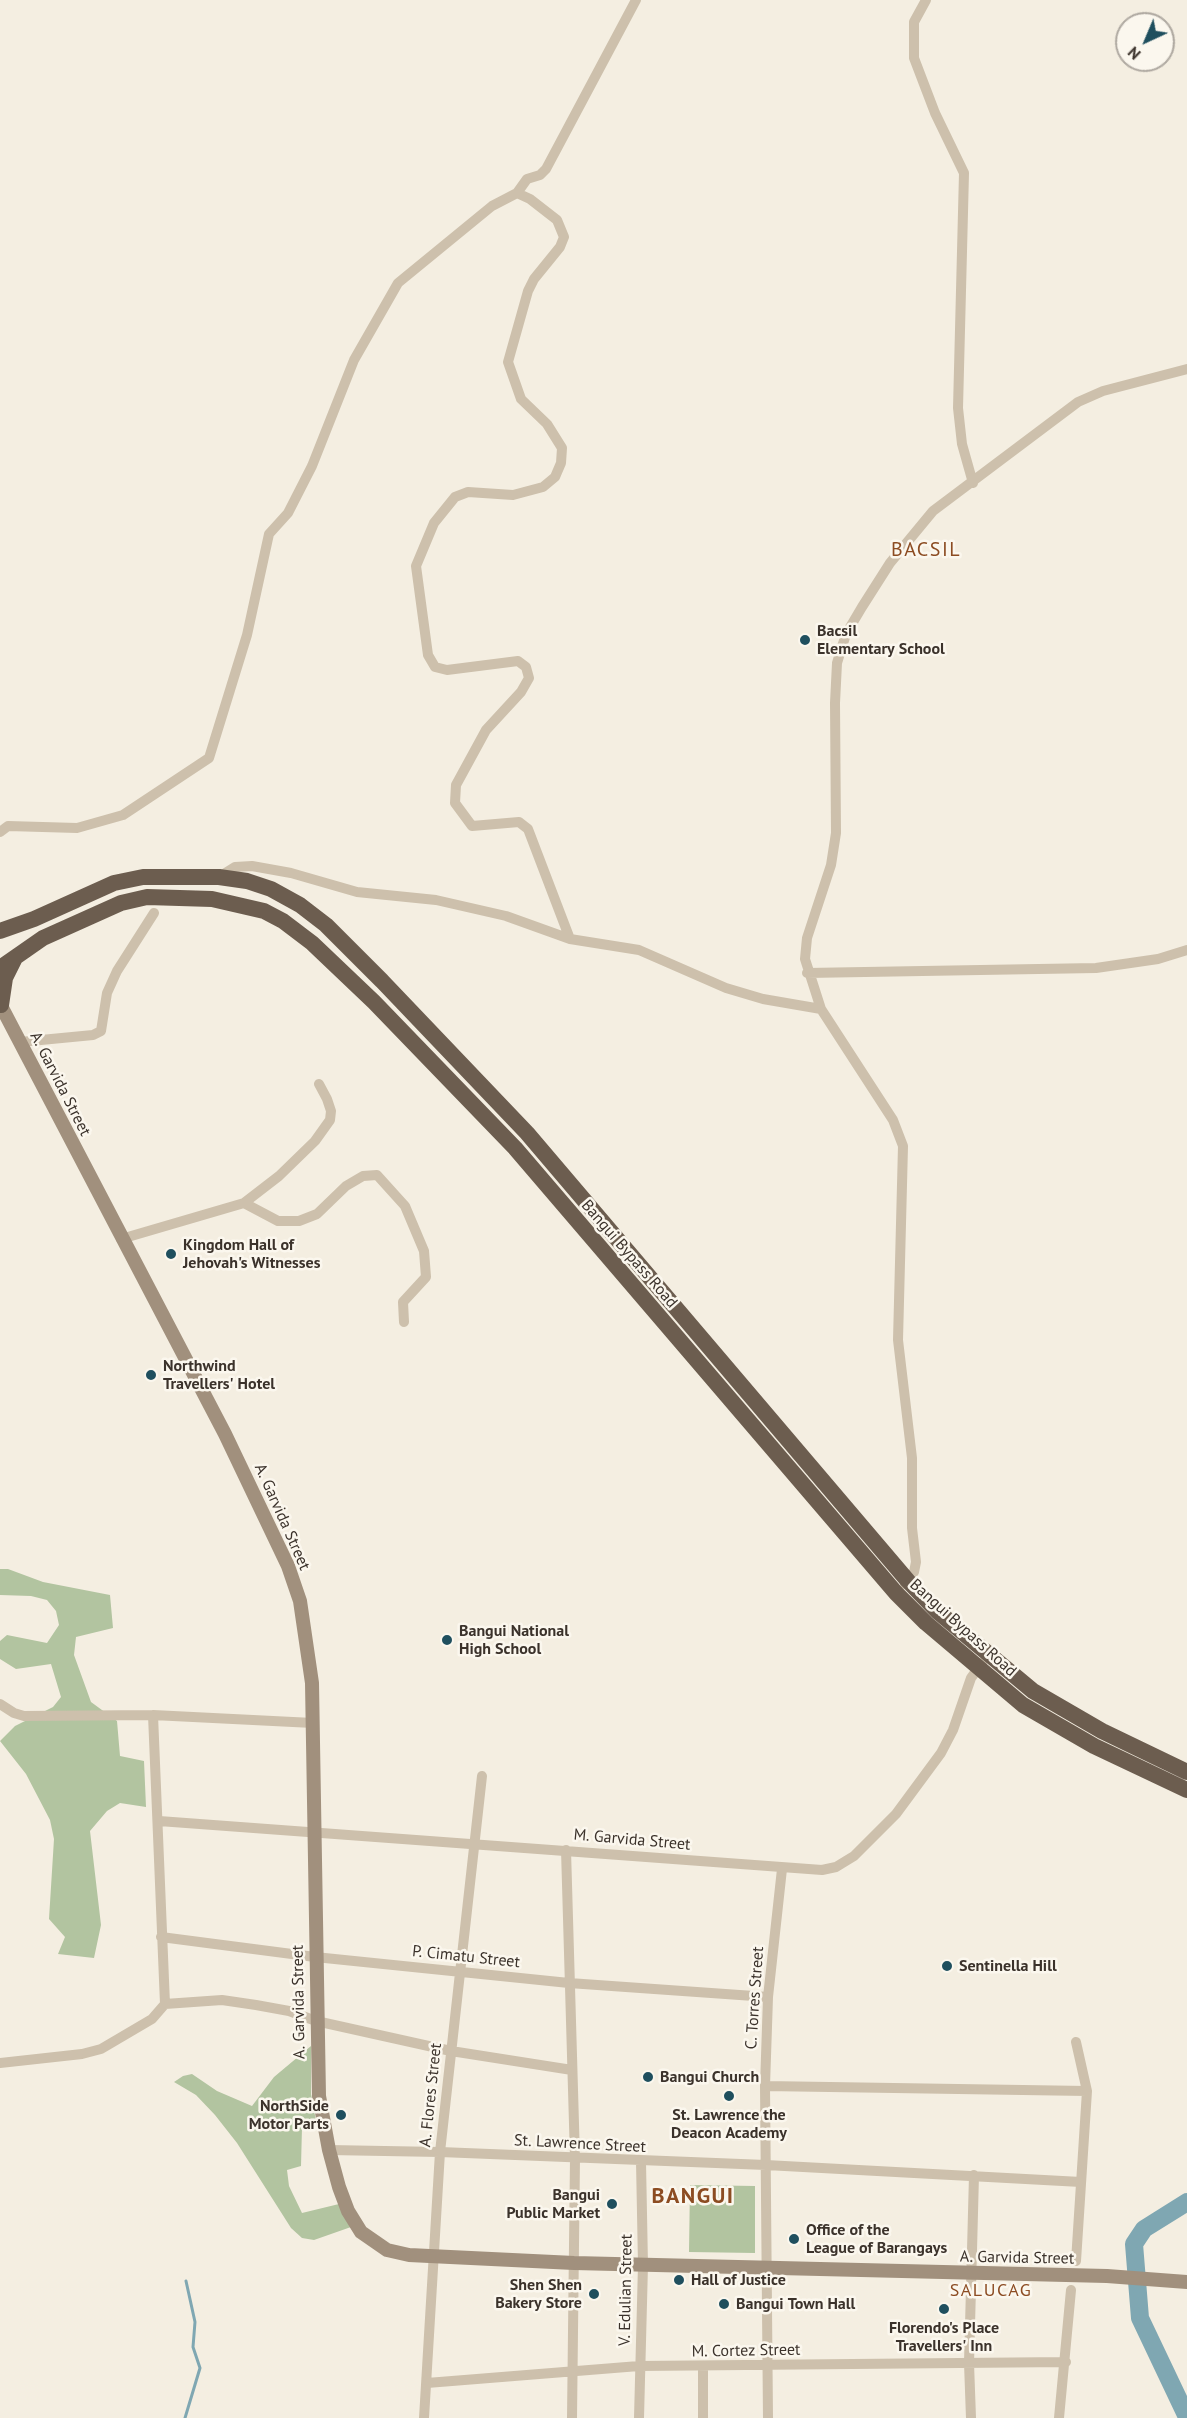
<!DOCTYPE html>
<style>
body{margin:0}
#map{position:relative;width:1187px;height:2418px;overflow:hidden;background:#f4eee1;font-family:"PT Sans",sans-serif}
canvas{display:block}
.north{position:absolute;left:1115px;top:12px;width:60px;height:60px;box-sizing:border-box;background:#fbf7ee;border:2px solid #aea8a0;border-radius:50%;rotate:224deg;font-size:16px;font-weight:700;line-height:24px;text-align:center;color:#3b322b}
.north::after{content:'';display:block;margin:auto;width:21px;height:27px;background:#1f4f5e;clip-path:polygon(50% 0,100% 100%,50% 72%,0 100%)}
</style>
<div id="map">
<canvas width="1187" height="2418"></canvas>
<div class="north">N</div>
</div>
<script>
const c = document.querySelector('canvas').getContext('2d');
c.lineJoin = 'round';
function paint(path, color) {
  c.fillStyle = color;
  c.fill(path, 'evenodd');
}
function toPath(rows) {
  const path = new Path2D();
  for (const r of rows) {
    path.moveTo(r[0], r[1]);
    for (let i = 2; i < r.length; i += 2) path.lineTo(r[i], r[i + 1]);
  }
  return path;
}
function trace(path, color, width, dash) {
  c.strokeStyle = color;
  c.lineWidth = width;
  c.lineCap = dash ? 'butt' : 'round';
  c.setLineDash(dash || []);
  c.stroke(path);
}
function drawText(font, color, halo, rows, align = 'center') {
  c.font = font + ' "PT Sans",sans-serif';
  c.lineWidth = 5;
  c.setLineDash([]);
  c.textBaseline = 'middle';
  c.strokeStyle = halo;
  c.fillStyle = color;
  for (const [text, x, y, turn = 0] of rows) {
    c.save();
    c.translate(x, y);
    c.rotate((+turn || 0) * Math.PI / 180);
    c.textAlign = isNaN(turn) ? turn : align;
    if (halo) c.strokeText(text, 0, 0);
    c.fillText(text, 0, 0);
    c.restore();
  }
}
const green = toPath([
 [0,1569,8,1569,43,1582,110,1595,113,1628,76,1637,74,1655,91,1702,117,1721,120,1756,144,1761,146,1807,120,1803,107,1811,90,1831,101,1925,94,1958,58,1954,65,1937,49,1919,54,1839,50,1820,26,1774,0,1741,15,1726,53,1707,61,1697,51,1664,16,1669,0,1659,0,1641,7,1635,47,1643,59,1625,56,1611,47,1600,31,1596,0,1595],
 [311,2046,311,2094,317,2126,302,2127,301,2166,287,2170,289,2186,302,2213,339,2204,351,2227,314,2240,302,2238,291,2228,237,2143,215,2115,196,2095,174,2082,183,2076,192,2074,217,2091,252,2106,274,2077],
 [690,2185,755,2186,755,2253,689,2252]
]);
const stream = toPath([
 [185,2418,200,2368,193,2347,195,2322,186,2281]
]);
const river = toPath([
 [1187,2202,1144,2229,1134,2244,1140,2318,1187,2417]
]);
const minor = toPath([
 [926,0,914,22,914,58,935,113,964,173,958,408,962,444,973,483],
 [517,193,530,199,557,220,564,237,560,247,534,279,528,291,508,362,521,399,547,424,562,448,561,463,555,477,543,487,513,495,468,492,455,497,434,523,416,566,428,655,435,667,447,670,518,661,526,667,529,678,521,692,486,730,456,785,455,803,472,826,519,822,528,829,570,939],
 [0,832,8,826,77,828,123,815,209,758,247,635,269,534,288,513,312,466,354,360,398,283,492,206,517,193,527,179,540,175,546,169,636,0],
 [219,877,235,867,252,866,291,873,357,892,436,900,506,916,570,939,639,950,726,988,763,999,821,1009],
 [807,973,1096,968,1158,959,1187,950],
 [20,1042,93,1035,101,1031,107,993,117,971,154,913],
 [244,1203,279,1176,315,1141,330,1120,331,1111,327,1099,319,1084],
 [121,1239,244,1203,278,1221,299,1221,317,1214,346,1186,363,1176,377,1175,405,1206,424,1251,426,1277,403,1302,404,1322],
 [905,1584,914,1572,916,1562,912,1528,912,1458,898,1340,903,1146,893,1120,821,1009,805,959,807,938,831,865,836,833,835,703,837,663,846,634,862,607,890,563,933,511,1078,402,1103,391,1187,369],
 [0,1704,14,1713,24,1716,153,1715,313,1723],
 [159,1821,822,1870,836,1867,854,1856,896,1814,941,1753,953,1730,971,1678,982,1663],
 [566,1850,575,2158,572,2418],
 [161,1937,315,1957,569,1983,768,1997],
 [165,2004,222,2000,256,2005,289,2011,316,2021,451,2051,572,2070],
 [0,2063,82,2054,101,2049,152,2019,165,2004,153,1715],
 [765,2086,1087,2091],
 [329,2150,440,2152,766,2165,1081,2182],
 [1076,2261,1087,2091,1076,2042],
 [703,2366,703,2418],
 [427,2383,639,2366,1066,2362],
 [424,2418,440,2152,482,1776],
 [639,2418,643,2265,641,2162],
 [768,2418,765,2086,768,1997,782,1869],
 [971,2418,969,2363,974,2175],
 [1059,2418,1071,2290]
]);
const secondary = toPath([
 [0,1004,225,1434,288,1566,300,1601,312,1683,319,2096,329,2150,339,2187,348,2211,361,2232,387,2250,409,2255,574,2263,1107,2276,1187,2282]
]);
const trunk = toPath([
 [0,931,34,919,114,883,143,877,219,877,247,881,271,889,300,905,326,925,382,981,527,1133,908,1581,937,1611,1033,1691,1102,1731,1187,1772],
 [0,968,43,938,121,903,147,897,212,899,264,911,283,921,312,943,374,1002,515,1148,896,1593,926,1623,1023,1705,1094,1746,1187,1790],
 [1,1005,5,978,15,958]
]);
const markers = [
 [805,640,6,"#1f4f5e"],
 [171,1254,6,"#1f4f5e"],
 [151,1375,6,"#1f4f5e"],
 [447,1640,6,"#1f4f5e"],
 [947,1966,6,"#1f4f5e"],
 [648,2077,6,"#1f4f5e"],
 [729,2096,6,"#1f4f5e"],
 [341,2115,6,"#1f4f5e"],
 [612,2204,6,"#1f4f5e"],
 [794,2239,6,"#1f4f5e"],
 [679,2280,6,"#1f4f5e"],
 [594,2294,6,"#1f4f5e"],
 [724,2304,6,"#1f4f5e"],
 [944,2309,6,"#1f4f5e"]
];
const poiNames = [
 ["Bacsil",817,631],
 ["Elementary School",817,649],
 ["Kingdom Hall of",183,1245],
 ["Jehovah's Witnesses",183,1263],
 ["Northwind",163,1366],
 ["Travellers' Hotel",163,1384],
 ["Bangui National",459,1631],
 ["High School",459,1649],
 ["Sentinella Hill",959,1966],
 ["Bangui Church",660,2077],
 ["NorthSide",329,2106,"right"],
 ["Motor Parts",329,2124,"right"],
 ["St. Lawrence the",729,2115,"center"],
 ["Deacon Academy",729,2133,"center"],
 ["Bangui",600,2195,"right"],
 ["Public Market",600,2213,"right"],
 ["Office of the",806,2230],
 ["League of Barangays",806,2248],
 ["Hall of Justice",691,2280],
 ["Shen Shen",582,2285,"right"],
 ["Bakery Store",582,2303,"right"],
 ["Bangui Town Hall",736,2304],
 ["Florendo's Place",944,2328,"center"],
 ["Travellers' Inn",944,2346,"center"]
];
const streetNames = [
 ["A. Garvida Street",60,1084,63],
 ["Bangui Bypass Road",629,1254,49],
 ["A. Garvida Street",282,1517,66],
 ["Bangui Bypass Road",963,1628,42],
 ["M. Garvida Street",632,1840,5],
 ["P. Cimatu Street",466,1957,6],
 ["C. Torres Street",755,1998,-86],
 ["A. Garvida Street",299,2002,-91],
 ["A. Flores Street",431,2095,-84],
 ["St. Lawrence Street",580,2144,3],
 ["A. Garvida Street",1017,2258,1],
 ["V. Edulian Street",626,2290,-89],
 ["M. Cortez Street",746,2351,-1]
];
const neighbourhoodNames = [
 ["SALUCAG",991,2291]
];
const quarterNames = [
 ["BACSIL",926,550]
];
const districtNames = [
 ["BANGUI",693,2197]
];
paint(green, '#b2c4a0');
trace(stream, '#7fa7b2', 3);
trace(river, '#7fa7b2', 18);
trace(minor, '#cdc0ac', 10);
trace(secondary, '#a1907d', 14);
trace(trunk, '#6c5d4f', 16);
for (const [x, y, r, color] of markers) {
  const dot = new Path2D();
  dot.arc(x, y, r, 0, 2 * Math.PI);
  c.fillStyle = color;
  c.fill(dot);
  trace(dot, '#fbf7ee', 2);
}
drawText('bold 16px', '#3b322b', '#fbf7ee', poiNames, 'left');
drawText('16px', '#3b322b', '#fbf7ee', streetNames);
c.letterSpacing = '1.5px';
drawText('18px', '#8c4c22', '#fbf7ee', neighbourhoodNames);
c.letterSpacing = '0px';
c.letterSpacing = '1.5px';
drawText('20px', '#8c4c22', '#fbf7ee', quarterNames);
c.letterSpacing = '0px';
c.letterSpacing = '1.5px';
drawText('bold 22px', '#8c4c22', '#fbf7ee', districtNames);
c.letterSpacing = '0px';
</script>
